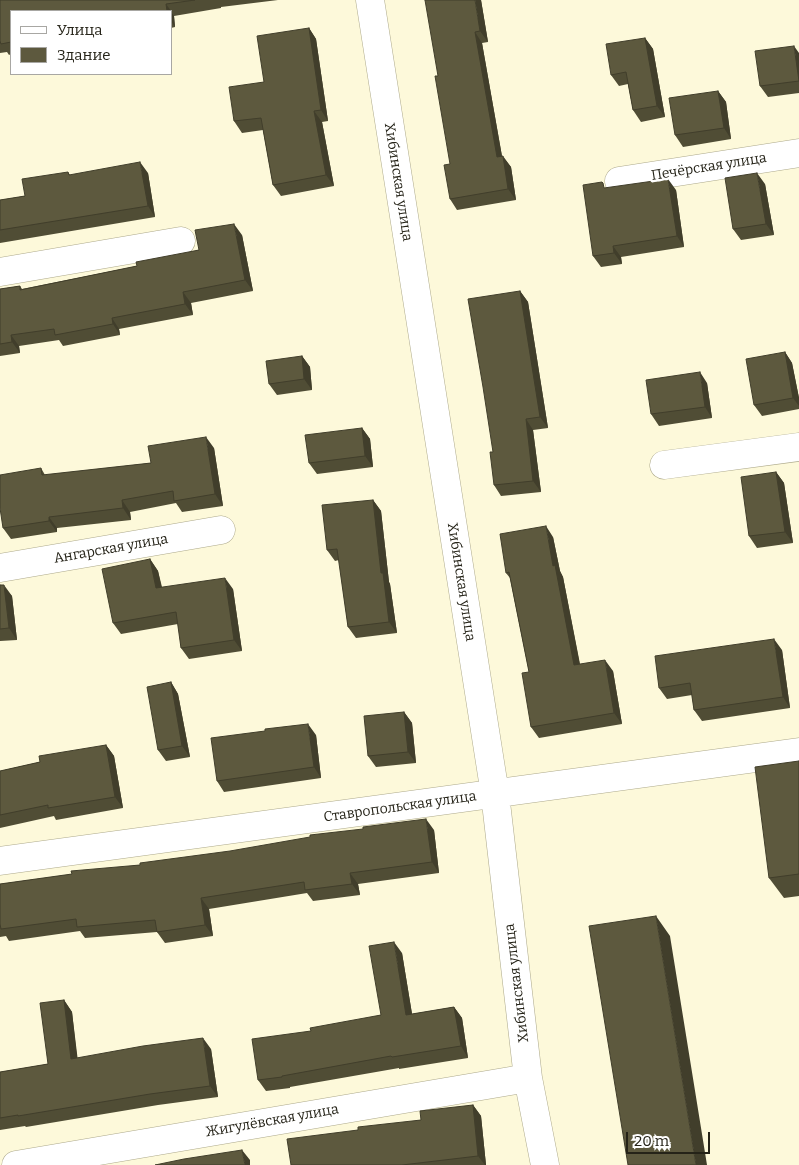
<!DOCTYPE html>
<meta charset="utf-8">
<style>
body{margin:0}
#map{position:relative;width:799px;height:1165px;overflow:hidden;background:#fdf9da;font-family:Bitter,serif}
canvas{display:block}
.legend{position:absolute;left:10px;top:10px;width:162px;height:65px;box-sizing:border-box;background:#fff;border:1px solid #a8a7a3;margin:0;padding:6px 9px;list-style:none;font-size:15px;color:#252318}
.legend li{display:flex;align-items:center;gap:10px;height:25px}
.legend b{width:25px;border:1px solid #a8a7a3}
.scale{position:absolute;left:626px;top:1132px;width:84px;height:22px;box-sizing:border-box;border:2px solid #252318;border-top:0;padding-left:6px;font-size:15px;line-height:18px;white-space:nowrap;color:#252318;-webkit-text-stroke:4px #fff;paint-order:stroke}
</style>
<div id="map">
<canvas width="799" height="1165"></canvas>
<ul class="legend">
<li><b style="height:6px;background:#fff"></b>Улица</li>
<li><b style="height:14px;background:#5d593e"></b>Здание</li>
</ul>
<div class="scale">20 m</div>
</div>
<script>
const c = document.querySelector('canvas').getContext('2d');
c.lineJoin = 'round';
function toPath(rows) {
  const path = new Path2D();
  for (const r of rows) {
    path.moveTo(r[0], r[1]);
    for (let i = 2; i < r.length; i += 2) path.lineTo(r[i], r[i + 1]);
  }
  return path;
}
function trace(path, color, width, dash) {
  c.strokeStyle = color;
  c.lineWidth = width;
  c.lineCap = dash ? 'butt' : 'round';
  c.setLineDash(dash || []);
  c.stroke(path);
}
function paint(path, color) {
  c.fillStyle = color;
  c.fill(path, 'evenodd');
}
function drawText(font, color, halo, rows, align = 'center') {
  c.font = font + ' Bitter,serif';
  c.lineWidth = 5;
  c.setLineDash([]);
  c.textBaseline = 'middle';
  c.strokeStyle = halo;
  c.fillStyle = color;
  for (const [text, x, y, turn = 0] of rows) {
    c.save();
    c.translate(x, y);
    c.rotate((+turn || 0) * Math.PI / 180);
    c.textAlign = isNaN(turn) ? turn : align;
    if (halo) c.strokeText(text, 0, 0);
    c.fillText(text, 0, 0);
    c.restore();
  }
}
const minor = toPath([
 [370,0,495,794,528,1078,545,1165],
 [619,181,799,153],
 [0,272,181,241],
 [664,465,799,447],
 [0,568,221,530],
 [0,861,799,752],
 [16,1165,528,1078]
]);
const wall = toPath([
 [0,0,278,0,221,7,221,8,174,16,175,27,171,28,171,11,11,11,11,54,9,55,7,52,0,53],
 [481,0,488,42,482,43,502,156,511,167,516,200,457,210,450,199,450,164],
 [309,28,316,39,328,121,322,122,334,186,281,196,273,185,263,130,242,133,234,121],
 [645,38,653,49,665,117,641,122,633,110,628,84,619,86,611,75],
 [799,53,799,93,768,97,760,86],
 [718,91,726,102,731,139,683,147,675,135],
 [68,172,70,175,148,173,155,217,0,243,0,200,25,196],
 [765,184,774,235,741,240,733,229],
 [607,188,676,190,684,247,621,257,622,264,601,267,593,256],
 [242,235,253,291,191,303,193,315,119,329,120,335,63,346,59,340,19,346,20,353,0,356,0,289,20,286,22,289,137,266,199,250],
 [520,291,528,302,548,428,533,430,541,492,501,496,494,485,493,452],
 [785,352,792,363,799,398,799,409,762,416,754,405],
 [302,356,310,367,312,390,277,395,269,384],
 [707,383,712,418,659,426,651,414],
 [362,428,370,439,373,467,317,474,309,463],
 [214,448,223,506,182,512,176,503,130,512,131,520,57,528,57,532,11,539,3,528,41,468,45,475,151,463],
 [776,472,784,483,793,543,757,548,749,536],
 [373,500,381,511,389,582,390,584,397,633,356,638,348,627,339,560,335,561,327,550],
 [553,537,560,571,563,577,580,664,613,671,622,724,539,738,531,727,529,672,510,578,506,573],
 [150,559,158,571,162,587,233,589,242,651,189,659,181,648,178,624,121,634,113,623],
 [0,585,12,596,17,640,0,641],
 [782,650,790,708,702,721,694,710,692,695,667,699,659,688],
 [171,682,178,694,190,757,166,761,158,750],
 [404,712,412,723,416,763,376,767,368,756],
 [316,735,321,778,224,792,217,781],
 [106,745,114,756,123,808,56,820,54,816,0,828,0,771,40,762],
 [799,761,799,896,784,898,769,878],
 [434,830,439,873,358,884,360,895,313,901,307,893,209,909,213,936,165,943,157,932,85,938,80,931,9,941,6,936,0,937,0,884,140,865],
 [402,953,412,1014,454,1007,462,1018,468,1058,399,1069,399,1068,290,1087,290,1088,266,1091,258,1080,311,1031,381,1015],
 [64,1000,72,1012,77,1058,211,1049,218,1097,158,1105,26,1127,25,1126,0,1130,0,1072,48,1064],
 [473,1105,481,1116,486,1165,291,1165,358,1130,421,1120]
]);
const shadedWall = toPath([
 [475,0,481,0,488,42,480,31],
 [166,4,171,11,167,11],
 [171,12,174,16,175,27,171,21],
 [309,28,316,39,328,121,321,110],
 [475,32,482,43,504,168,497,157],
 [645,38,653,49,665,117,657,106],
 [794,46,799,53,799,81],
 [718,91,726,102,731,139,724,128],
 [314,111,322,122,334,186,326,175],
 [503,156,511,167,516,200,508,189],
 [140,162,148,173,155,217,148,206],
 [757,173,765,184,774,235,766,224],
 [668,179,676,190,684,247,677,236],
 [234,224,242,235,253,291,245,280],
 [613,246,621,257,622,264,614,253],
 [520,291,528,302,548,428,540,417],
 [183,292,191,303,193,315,185,304],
 [112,318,119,329,120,335,113,324],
 [11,335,19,346,20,353,12,342],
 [785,352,792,363,799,398,799,406,793,398],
 [302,356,310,367,312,390,304,379],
 [700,372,707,383,712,418,705,407],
 [526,419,533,430,541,492,533,481],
 [362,428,370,439,373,467,365,456],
 [206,437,214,448,223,506,215,494],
 [776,472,784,483,793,543,785,532],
 [122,500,130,512,131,520,123,508],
 [373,500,381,511,389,582,390,584,397,633,389,622,381,573],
 [49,517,57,528,57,532,49,521],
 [546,526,553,537,560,571,563,577,582,676,574,665,553,566],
 [150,559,158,571,164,599,156,588],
 [225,578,233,589,242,651,234,640],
 [4,585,12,596,17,640,9,628],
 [774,639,782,650,790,708,783,697],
 [605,660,613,671,622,724,614,713],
 [171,682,178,694,190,757,182,746],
 [404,712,412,723,416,763,408,752],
 [308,724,316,735,321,778,314,767],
 [106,745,114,756,123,808,115,797],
 [426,819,434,830,439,873,432,862],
 [350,873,358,884,360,895,352,884],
 [201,898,209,909,213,936,205,925],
 [656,916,670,936,707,1165,696,1165],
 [394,942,402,953,414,1026,406,1015],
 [64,1000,72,1012,79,1070,71,1059],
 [454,1007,462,1018,468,1058,461,1046],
 [203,1038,211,1049,218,1097,210,1086],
 [473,1105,481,1116,486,1165,485,1165,478,1156],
 [242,1150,250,1160,250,1165,245,1165]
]);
const building = toPath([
 [0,0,195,0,166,4,167,11,11,11,11,42,1,44,0,41,0,0],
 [425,0,475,0,480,31,475,32,497,157,503,156,508,189,450,199,444,165,450,164,435,76,438,76,425,0],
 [309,28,321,110,314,111,326,175,273,185,261,118,234,121,229,87,264,82,257,36,309,28],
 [645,38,657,106,633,110,626,72,611,75,606,44,645,38],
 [794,46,799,81,760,86,755,51,794,46],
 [718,91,724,128,675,135,669,98,718,91],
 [140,162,148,206,0,230,0,200,25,196,22,179,68,172,69,175,140,162],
 [757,173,766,224,733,229,725,178,757,173],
 [668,179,677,236,613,246,614,253,593,256,583,185,602,182,603,183,604,188,668,179],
 [234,224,245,280,183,292,185,304,112,318,113,324,55,335,54,329,11,335,12,342,0,344,0,289,20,286,20,290,137,266,136,262,199,250,195,230,234,224],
 [520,291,540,417,526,419,533,481,494,485,490,452,493,452,483,387,468,299,520,291],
 [785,352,793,398,754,405,746,359,785,352],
 [302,356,304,379,269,384,266,361,302,356],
 [700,372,705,407,651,414,646,380,700,372],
 [362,428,365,456,309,463,305,435,362,428],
 [206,437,215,494,174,501,173,491,122,500,123,508,49,517,49,521,3,528,0,508,0,475,41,468,42,475,151,463,148,446,206,437],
 [776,472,785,532,749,536,741,477,776,472],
 [373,500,381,573,383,573,389,622,348,627,337,549,327,550,322,505,373,500],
 [546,526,553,566,555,565,574,665,605,660,614,713,531,727,522,673,529,672,509,572,506,573,500,534,546,526],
 [150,559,156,588,225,578,234,640,181,648,176,612,113,623,102,569,150,559],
 [0,585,4,585,9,628,0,629,0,585],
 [774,639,783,697,694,710,690,683,659,688,655,656,774,639],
 [171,682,182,746,158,750,147,687,171,682],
 [404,712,408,752,368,756,364,716,404,712],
 [308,724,314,767,217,781,211,738,265,731,265,729,308,724],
 [106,745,115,797,48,808,48,805,0,815,0,771,40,762,39,756,106,745],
 [799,761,799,874,769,878,755,767,799,761],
 [426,819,432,862,350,873,352,884,305,890,304,882,201,898,205,925,157,932,155,920,77,927,76,919,1,929,0,924,0,884,72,874,71,871,140,865,140,863,230,851,310,837,310,835,363,829,363,827,426,819],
 [656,916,696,1165,628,1165,589,926,656,916],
 [394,942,406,1015,454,1007,461,1046,392,1057,391,1056,282,1076,282,1077,258,1080,252,1039,311,1031,310,1028,381,1015,369,946,394,942],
 [64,1000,71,1059,143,1046,203,1038,210,1086,150,1094,18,1116,18,1115,0,1118,0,1072,48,1064,40,1003,64,1000],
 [473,1105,478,1156,402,1165,291,1165,287,1139,358,1130,358,1127,421,1120,420,1111,473,1105],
 [242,1150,245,1165,155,1165,184,1159,242,1150]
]);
const streetNames = [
 ["Печёрская улица",709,167,-9],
 ["Хибинская улица",398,182,81],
 ["Ангарская улица",111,549,-10],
 ["Хибинская улица",461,582,81],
 ["Ставропольская улица",400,807,-8],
 ["Хибинская улица",517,983,-97],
 ["Жигулёвская улица",272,1121,-10]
];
trace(minor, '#ada98b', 29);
trace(minor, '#fff', 28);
paint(wall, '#504d35');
paint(shadedWall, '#413e2b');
paint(building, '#5d593e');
trace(building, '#413e2b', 1);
drawText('14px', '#252318', '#fff', streetNames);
</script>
